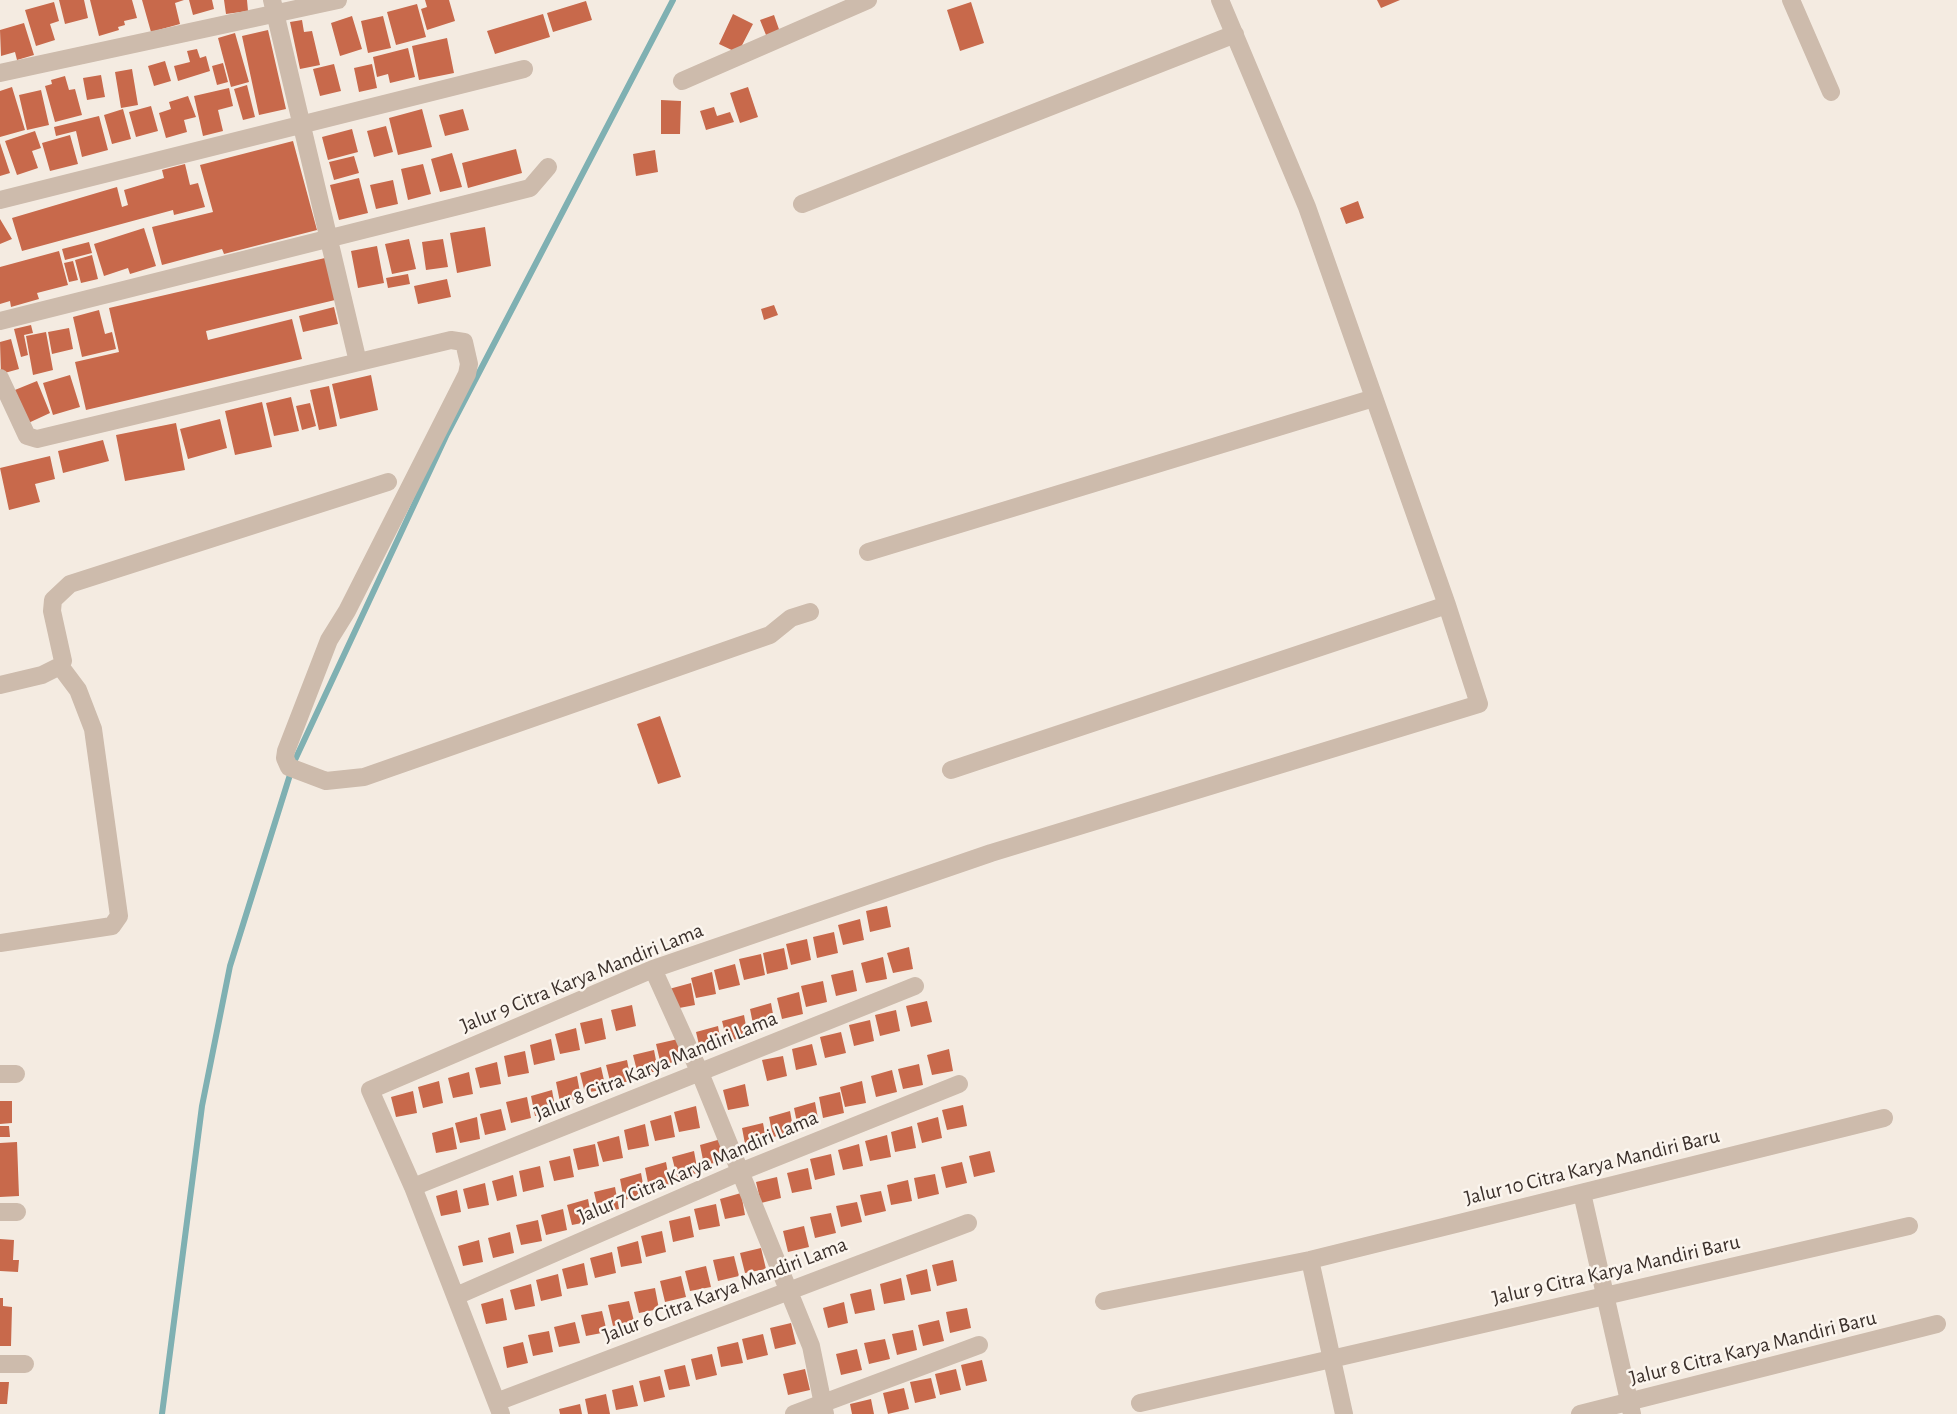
<!DOCTYPE html>
<style>
body{margin:0}
canvas{display:block;background:#f4ebe1}
</style>
<canvas width="1957" height="1414"></canvas>
<script>
const c = document.querySelector('canvas').getContext('2d');
c.lineJoin = 'round';
function toPath(rows) {
  const path = new Path2D();
  for (const r of rows) {
    path.moveTo(r[0], r[1]);
    for (let i = 2; i < r.length; i += 2) path.lineTo(r[i], r[i + 1]);
  }
  return path;
}
function trace(path, color, width, dash) {
  c.strokeStyle = color;
  c.lineWidth = width;
  c.lineCap = dash ? 'butt' : 'round';
  c.setLineDash(dash || []);
  c.stroke(path);
}
function paint(path, color) {
  c.fillStyle = color;
  c.fill(path, 'evenodd');
}
function drawText(font, color, halo, rows, align = 'center') {
  c.font = font + ' "Alegreya Sans",sans-serif';
  c.lineWidth = 5;
  c.setLineDash([]);
  c.textBaseline = 'middle';
  c.strokeStyle = halo;
  c.fillStyle = color;
  for (const [text, x, y, turn = 0] of rows) {
    c.save();
    c.translate(x, y);
    c.rotate((+turn || 0) * Math.PI / 180);
    c.textAlign = isNaN(turn) ? turn : align;
    if (halo) c.strokeText(text, 0, 0);
    c.fillText(text, 0, 0);
    c.restore();
  }
}
const stream = toPath([
 [162,1414,202,1106,230,966,294,762,447,434,673,0]
]);
const building = toPath([
 [59,0,84,0,88,18,65,24],
 [90,0,132,0,137,18,124,21,125,25,118,27,119,30,99,36],
 [142,0,184,0,175,3,180,24,151,32],
 [189,0,212,0,214,9,193,15],
 [224,0,247,0,248,11,226,14],
 [425,0,449,0,455,21,427,30,421,9,427,7],
 [1377,0,1400,0,1381,8],
 [586,1,592,20,553,32,547,13],
 [54,2,59,21,50,24,55,40,36,46,25,10],
 [971,2,984,43,960,51,947,10],
 [417,4,426,37,396,45,387,12],
 [543,14,550,37,495,54,487,31],
 [733,14,753,24,738,53,719,44],
 [774,15,781,35,768,40,760,20],
 [352,16,362,49,340,56,331,23],
 [383,16,391,48,368,53,361,21],
 [302,20,304,32,312,31,320,65,300,69,290,22],
 [24,23,34,55,17,60,15,52,1,56,0,30],
 [268,30,286,109,259,115,242,36],
 [235,33,249,82,231,87,218,38],
 [447,38,454,73,419,80,412,46],
 [408,48,415,77,390,83,388,74,377,77,373,57],
 [197,49,200,58,206,56,210,71,178,81,174,66,190,62,187,51],
 [165,61,171,81,154,86,148,66],
 [223,63,228,82,217,85,212,66],
 [334,64,341,91,320,96,313,69],
 [372,64,377,88,359,92,354,68],
 [132,69,138,105,121,108,115,72],
 [101,75,105,97,87,100,83,78],
 [65,76,69,90,75,89,82,115,55,122,45,86,52,84,51,80],
 [247,85,255,117,243,120,234,89],
 [12,87,25,130,0,137,0,91],
 [748,87,758,117,740,123,730,93],
 [229,88,233,106,218,110,223,131,203,136,194,96],
 [41,90,49,125,27,130,19,95],
 [188,96,196,117,184,120,187,132,166,138,159,113,171,109,169,102],
 [661,100,681,101,680,134,661,134],
 [151,106,158,131,136,137,129,112],
 [714,107,717,116,730,112,734,122,706,130,700,111],
 [123,109,131,139,112,144,104,115],
 [422,109,432,147,398,155,389,118],
 [463,109,469,130,445,136,439,115],
 [99,116,108,150,82,157,76,131,56,136,54,127],
 [386,126,393,152,374,157,367,131],
 [352,129,358,152,328,160,322,137],
 [35,131,41,148,32,151,38,168,17,175,5,141],
 [70,135,78,164,50,171,42,143],
 [293,141,317,230,224,254,222,249,162,265,152,227,213,212,200,165],
 [0,143,10,173,0,176],
 [516,149,522,173,468,188,462,163],
 [655,150,658,172,636,176,633,154],
 [452,153,462,187,440,192,431,159],
 [354,156,359,173,334,180,329,162],
 [185,164,190,185,198,183,205,207,174,215,173,210,22,251,12,218,117,187,122,207,128,205,124,190,164,178,162,170],
 [423,164,431,194,408,200,401,169],
 [359,178,368,213,339,220,330,185],
 [393,180,398,204,376,209,370,185],
 [1358,201,1364,218,1346,224,1340,208],
 [0,219,12,239,0,244],
 [485,227,491,266,457,273,450,233],
 [144,228,156,266,130,274,128,268,104,276,94,244],
 [409,239,416,269,392,274,385,244],
 [443,239,448,267,426,270,422,242],
 [89,242,92,253,65,260,62,249],
 [377,246,384,283,358,288,351,251],
 [59,251,68,285,37,293,39,299,11,307,10,301,0,304,0,267],
 [92,255,98,279,81,283,75,260],
 [325,258,335,300,206,331,208,340,292,319,302,359,86,410,75,362,119,352,109,308],
 [73,261,78,280,69,282,64,263],
 [408,274,410,284,388,288,386,278],
 [447,279,451,297,418,304,414,286],
 [774,305,778,315,764,320,761,309],
 [334,307,338,324,303,332,299,316],
 [99,310,105,334,112,332,116,349,82,357,73,317],
 [31,325,33,333,24,335,28,355,21,357,14,329],
 [69,328,73,349,52,354,48,332],
 [46,332,53,370,33,375,26,336],
 [11,339,19,369,1,374,0,342],
 [70,375,80,407,53,415,43,383],
 [371,375,378,410,340,419,332,384],
 [37,381,50,413,24,425,10,392],
 [329,386,337,426,319,430,310,390],
 [291,397,299,431,274,436,266,403],
 [262,402,272,447,235,455,225,411],
 [310,403,316,426,302,430,296,406],
 [220,419,227,448,188,459,180,429],
 [176,423,185,470,125,481,116,435],
 [103,440,109,461,63,473,58,451],
 [50,456,55,479,35,484,40,502,9,510,0,468],
 [660,716,681,777,658,784,637,724],
 [887,906,891,927,870,932,866,911],
 [860,919,864,940,843,945,838,925],
 [834,932,838,953,817,958,813,937],
 [807,939,811,960,791,965,786,944],
 [909,947,913,969,893,973,887,953],
 [784,948,788,969,767,974,763,953],
 [761,954,765,975,744,980,739,959],
 [883,957,887,979,866,983,861,963],
 [735,964,740,985,719,990,714,970],
 [853,970,857,991,836,996,831,975],
 [712,972,716,994,696,998,691,978],
 [823,981,827,1002,806,1007,801,986],
 [691,983,695,1005,674,1009,669,989],
 [799,992,803,1014,782,1019,777,998],
 [927,1001,932,1022,911,1027,906,1006],
 [771,1003,775,1025,754,1029,750,1009],
 [632,1005,636,1026,616,1031,611,1010],
 [896,1010,900,1031,880,1036,875,1015],
 [744,1015,748,1037,727,1041,722,1021],
 [602,1018,606,1039,585,1044,580,1023],
 [870,1020,874,1041,854,1046,849,1025],
 [718,1026,722,1048,701,1053,696,1032],
 [576,1028,580,1050,560,1054,555,1034],
 [841,1032,846,1053,825,1058,820,1037],
 [551,1039,555,1060,534,1065,530,1045],
 [678,1039,682,1060,661,1065,656,1044],
 [812,1044,817,1065,796,1070,792,1049],
 [949,1049,953,1071,932,1075,927,1055],
 [654,1050,658,1071,638,1075,633,1055],
 [525,1051,529,1073,508,1077,504,1056],
 [783,1056,787,1076,767,1081,762,1060],
 [627,1060,631,1081,611,1085,606,1065],
 [497,1062,501,1084,480,1088,475,1068],
 [919,1064,923,1085,903,1089,898,1069],
 [601,1067,606,1089,585,1093,580,1073],
 [892,1070,897,1092,876,1097,871,1076],
 [469,1072,473,1094,453,1098,448,1078],
 [577,1076,581,1098,560,1102,556,1082],
 [439,1081,443,1103,423,1108,418,1087],
 [862,1081,866,1103,845,1107,840,1087],
 [745,1084,749,1106,728,1110,723,1090],
 [552,1090,556,1112,535,1116,531,1096],
 [413,1091,417,1113,396,1117,391,1097],
 [840,1092,844,1113,823,1118,819,1097],
 [527,1097,531,1118,511,1123,506,1102],
 [0,1101,12,1101,12,1123,0,1124],
 [815,1102,819,1124,798,1128,794,1108],
 [963,1105,967,1126,947,1130,942,1110],
 [696,1106,700,1128,679,1132,674,1112],
 [501,1109,506,1130,485,1135,480,1114],
 [790,1111,794,1133,773,1137,769,1117],
 [671,1115,675,1137,655,1141,650,1121],
 [477,1117,480,1139,460,1143,455,1123],
 [938,1117,942,1138,922,1143,917,1123],
 [763,1123,767,1144,746,1149,742,1128],
 [645,1124,649,1146,628,1150,624,1130],
 [0,1126,9,1126,10,1137,0,1137],
 [912,1126,916,1148,895,1152,891,1132],
 [453,1127,457,1149,436,1153,432,1133],
 [887,1135,891,1157,870,1161,865,1141],
 [619,1136,623,1158,603,1162,597,1142],
 [721,1139,725,1161,704,1165,700,1145],
 [17,1142,19,1196,0,1197,0,1143],
 [595,1144,599,1166,578,1170,573,1149],
 [859,1144,863,1166,843,1170,838,1150],
 [694,1151,698,1173,677,1177,672,1157],
 [990,1151,995,1172,974,1177,969,1156],
 [831,1154,835,1175,815,1180,810,1159],
 [570,1156,574,1177,554,1181,549,1161],
 [666,1162,670,1184,649,1188,645,1168],
 [962,1162,967,1183,946,1188,941,1167],
 [540,1166,544,1187,523,1192,519,1171],
 [808,1168,812,1189,792,1193,787,1173],
 [641,1173,645,1195,624,1200,620,1179],
 [935,1174,939,1194,918,1199,914,1178],
 [513,1175,517,1196,497,1201,492,1181],
 [777,1177,781,1198,761,1203,756,1182],
 [908,1180,912,1201,891,1205,887,1185],
 [485,1183,489,1205,468,1209,463,1189],
 [615,1187,619,1209,599,1213,594,1192],
 [457,1190,461,1212,441,1216,436,1196],
 [881,1191,886,1211,865,1216,860,1195],
 [741,1193,745,1215,725,1219,720,1199],
 [588,1199,592,1221,572,1225,567,1205],
 [857,1202,862,1222,841,1227,836,1206],
 [716,1204,720,1226,699,1230,694,1209],
 [563,1209,567,1230,546,1235,541,1215],
 [831,1213,836,1233,815,1238,810,1217],
 [690,1216,694,1237,673,1242,669,1221],
 [538,1220,542,1241,521,1245,516,1225],
 [804,1226,809,1247,788,1252,783,1231],
 [662,1231,666,1252,646,1257,641,1236],
 [510,1232,514,1253,493,1258,488,1238],
 [0,1239,14,1240,13,1260,19,1260,18,1272,0,1271],
 [479,1240,483,1262,463,1266,458,1246],
 [638,1241,642,1263,621,1267,617,1247],
 [761,1248,766,1269,745,1273,740,1253],
 [612,1252,616,1273,595,1278,590,1258],
 [734,1256,739,1276,718,1281,713,1260],
 [953,1260,957,1281,937,1286,932,1265],
 [584,1263,588,1285,567,1289,562,1269],
 [706,1266,711,1287,690,1291,685,1271],
 [927,1269,931,1291,911,1295,906,1275],
 [558,1274,562,1296,541,1301,536,1280],
 [681,1276,686,1297,665,1302,660,1281],
 [901,1278,905,1300,884,1304,880,1284],
 [531,1284,535,1306,515,1310,510,1290],
 [655,1288,659,1309,639,1313,634,1292],
 [871,1289,875,1310,855,1314,850,1294],
 [0,1298,3,1298,3,1306,12,1307,11,1346,0,1346],
 [503,1298,507,1320,486,1324,481,1304],
 [629,1301,634,1321,613,1326,608,1305],
 [844,1302,848,1323,828,1328,823,1308],
 [967,1308,971,1328,950,1333,946,1312],
 [602,1311,607,1332,586,1336,581,1315],
 [939,1320,944,1341,923,1346,918,1325],
 [575,1322,580,1343,559,1347,554,1327],
 [791,1323,796,1344,775,1349,770,1328],
 [913,1330,917,1350,897,1355,892,1334],
 [549,1331,553,1352,533,1356,528,1335],
 [763,1334,768,1355,747,1360,742,1339],
 [885,1339,890,1359,869,1364,864,1343],
 [523,1342,528,1363,507,1368,503,1347],
 [738,1342,743,1363,721,1367,717,1347],
 [857,1349,862,1370,841,1375,836,1354],
 [712,1354,717,1375,696,1380,691,1359],
 [982,1360,987,1381,966,1386,961,1365],
 [685,1365,690,1386,669,1390,664,1370],
 [805,1369,810,1390,788,1395,783,1374],
 [956,1369,961,1390,940,1395,935,1374],
 [660,1376,665,1397,644,1402,639,1381],
 [931,1378,936,1398,915,1403,910,1382],
 [0,1382,9,1382,7,1404,0,1404],
 [633,1385,638,1406,616,1410,612,1390],
 [904,1388,909,1409,888,1414,883,1393],
 [606,1394,610,1414,588,1414,585,1399],
 [871,1399,874,1414,852,1414,850,1404],
 [580,1404,582,1414,560,1414,559,1409]
]);
const street = toPath([
 [272,0,358,362],
 [1791,0,1831,92],
 [0,73,338,0],
 [682,81,868,0],
 [0,200,524,69],
 [802,204,1235,34],
 [0,321,530,188,548,167],
 [0,378,27,436,37,439,451,340,464,342,469,364,467,374,347,611,329,640,286,751,285,758,289,767,326,781,364,777,770,635,791,618,810,612],
 [868,552,1374,398],
 [0,685,42,675,60,666,63,661,52,611,53,600,70,584,388,482],
 [951,770,1447,605,1307,207,1220,0],
 [0,943,112,926,119,916,93,729,78,690,60,666],
 [653,969,700,1073,811,1346,825,1414],
 [0,1074,16,1074],
 [413,1187,915,986],
 [1582,1193,1632,1414],
 [0,1212,17,1212],
 [1310,1260,1344,1414],
 [456,1296,740,1172,959,1084],
 [1104,1301,1310,1260,1884,1118],
 [0,1364,25,1364],
 [499,1401,968,1223],
 [1140,1403,1909,1226],
 [501,1414,413,1187,370,1090,653,969,991,853,1479,704,1447,605],
 [794,1414,979,1345],
 [1580,1414,1937,1324]
]);
const streetNames = [
 ["Jalur 9 Citra Karya Mandiri Lama",582,978,-22],
 ["Jalur 8 Citra Karya Mandiri Lama",656,1066,-22],
 ["Jalur 7 Citra Karya Mandiri Lama",698,1167,-23],
 ["Jalur 10 Citra Karya Mandiri Baru",1592,1167,-14],
 ["Jalur 9 Citra Karya Mandiri Baru",1616,1270,-13],
 ["Jalur 6 Citra Karya Mandiri Lama",725,1290,-21],
 ["Jalur 8 Citra Karya Mandiri Baru",1753,1348,-14]
];
trace(stream, '#7fb0b2', 6);
paint(building, '#c8694b');
trace(street, '#cdbbac', 18);
drawText('21px', '#3b302b', '#fbf5ee', streetNames);
</script>
